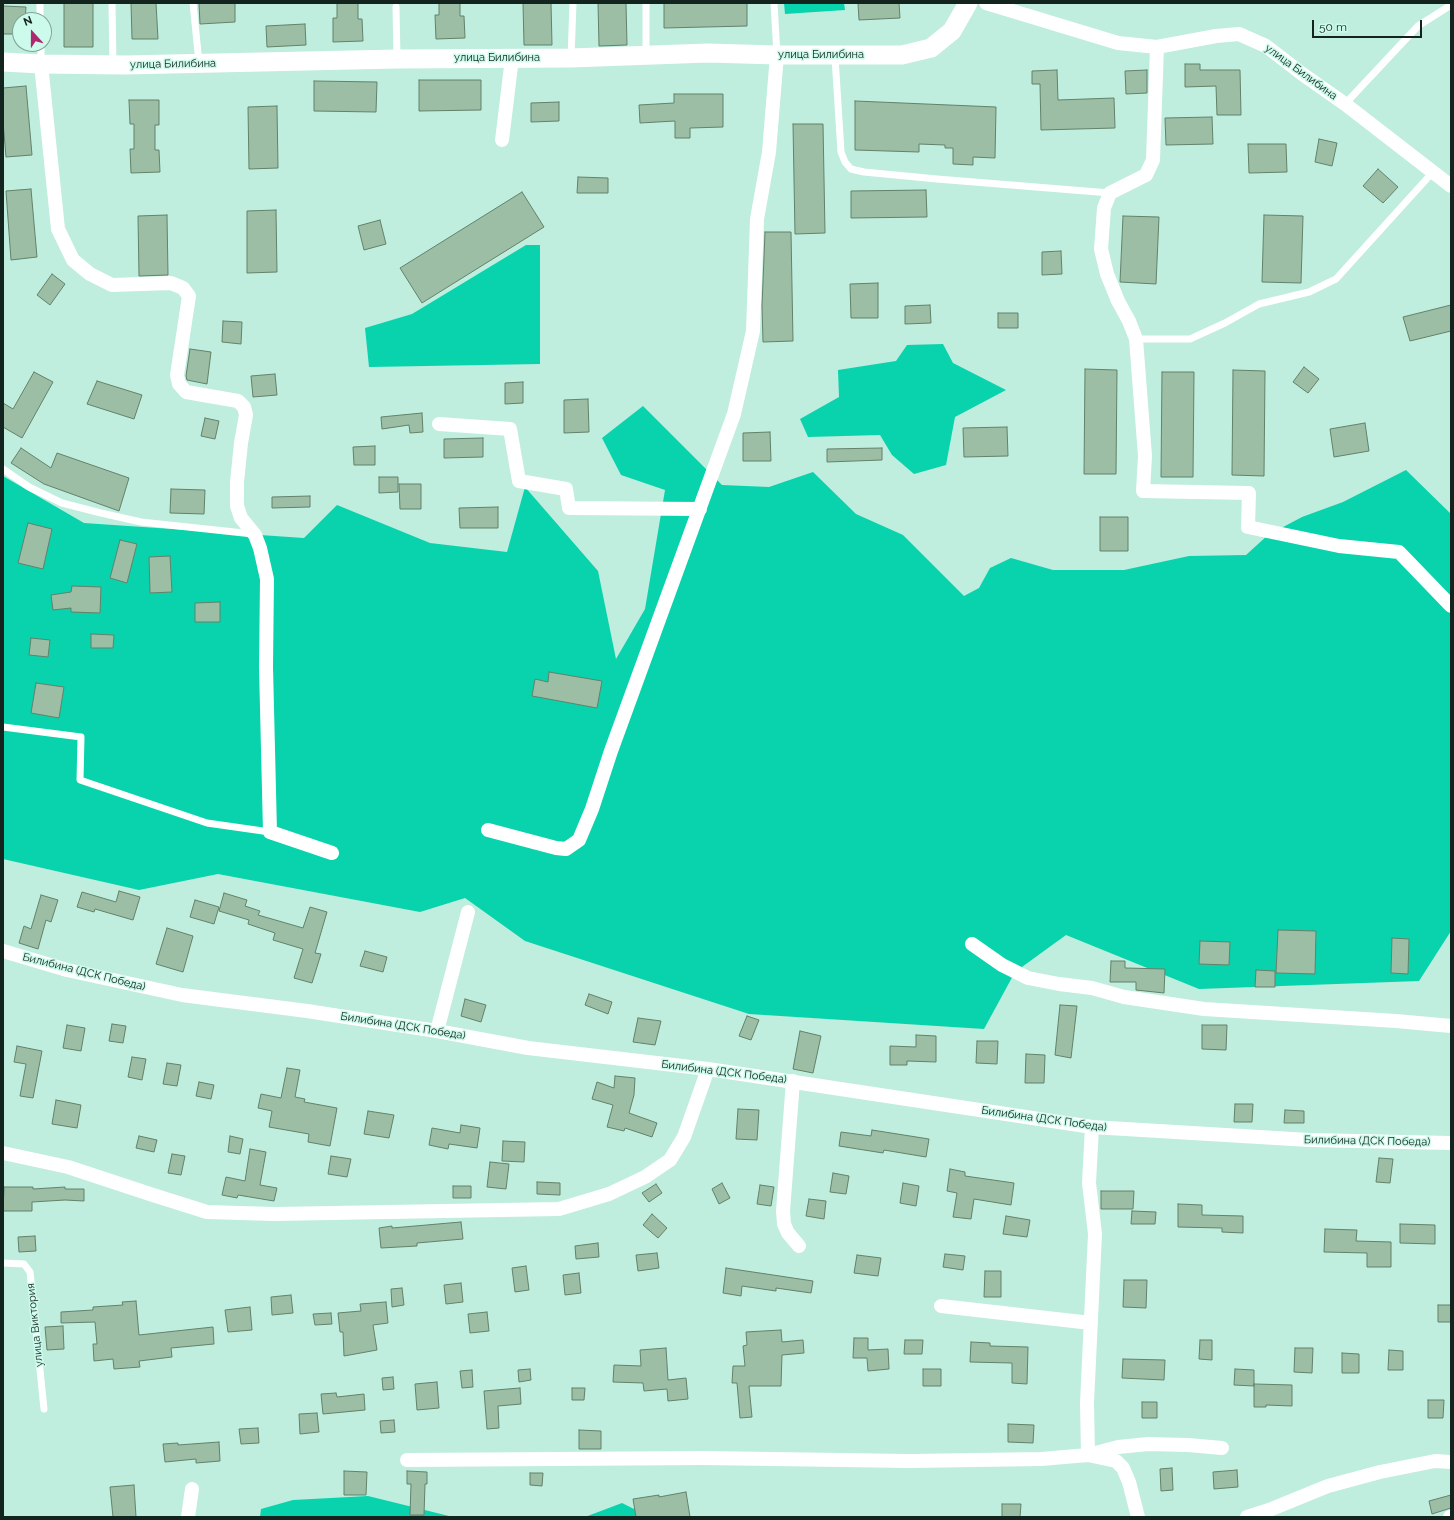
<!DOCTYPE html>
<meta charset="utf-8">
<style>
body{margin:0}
#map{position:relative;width:1454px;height:1520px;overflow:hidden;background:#bfedde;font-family:Raleway,sans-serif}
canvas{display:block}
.frame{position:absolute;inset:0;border:4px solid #13241f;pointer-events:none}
.north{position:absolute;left:12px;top:12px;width:40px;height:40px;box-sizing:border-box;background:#ccfaeb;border:1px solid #82a499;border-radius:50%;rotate:339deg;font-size:11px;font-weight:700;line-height:16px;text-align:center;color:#13241f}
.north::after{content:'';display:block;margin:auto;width:14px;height:18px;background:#ae286f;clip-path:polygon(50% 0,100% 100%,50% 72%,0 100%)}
.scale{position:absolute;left:1312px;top:20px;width:110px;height:18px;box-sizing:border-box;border:2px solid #13241f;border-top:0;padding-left:5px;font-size:12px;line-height:14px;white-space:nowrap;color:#13241f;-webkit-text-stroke:3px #ccfaeb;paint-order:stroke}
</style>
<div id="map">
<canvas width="1454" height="1520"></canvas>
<div class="frame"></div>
<div class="north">N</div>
<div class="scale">50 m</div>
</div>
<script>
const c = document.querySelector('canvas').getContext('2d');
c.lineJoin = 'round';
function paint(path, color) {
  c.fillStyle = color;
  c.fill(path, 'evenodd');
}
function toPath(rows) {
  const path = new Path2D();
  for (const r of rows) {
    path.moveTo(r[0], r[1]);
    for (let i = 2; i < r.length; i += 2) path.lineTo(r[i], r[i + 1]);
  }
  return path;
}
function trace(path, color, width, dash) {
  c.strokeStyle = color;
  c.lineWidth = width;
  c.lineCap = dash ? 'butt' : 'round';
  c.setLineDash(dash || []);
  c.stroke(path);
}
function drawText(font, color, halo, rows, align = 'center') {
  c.font = font + ' Raleway,sans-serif';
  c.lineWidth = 3;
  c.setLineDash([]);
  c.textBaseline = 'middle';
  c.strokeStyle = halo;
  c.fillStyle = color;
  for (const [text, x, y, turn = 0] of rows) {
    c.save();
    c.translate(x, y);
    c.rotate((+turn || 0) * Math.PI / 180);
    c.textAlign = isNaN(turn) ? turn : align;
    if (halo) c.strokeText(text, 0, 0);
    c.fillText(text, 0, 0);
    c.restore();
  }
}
const green = toPath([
 [784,3,844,3,845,10,785,14],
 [526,245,540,245,540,364,369,367,365,328,412,314],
 [943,344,953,363,1006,390,955,417,946,465,914,474,892,455,880,435,808,437,800,419,839,397,838,370,896,361,907,345],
 [643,406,722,485,769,487,813,472,856,514,903,535,964,596,979,588,990,568,1011,558,1053,570,1124,570,1189,556,1246,555,1268,535,1302,517,1343,502,1406,470,1451,514,1451,931,1419,981,1199,989,1066,935,1015,972,984,1029,749,1014,525,941,465,898,420,912,218,874,139,890,3,859,3,476,84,523,304,538,337,505,430,543,507,552,525,487,598,571,616,659,645,609,665,490,621,475,602,438],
 [368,1496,453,1517,260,1517,261,1509,293,1500],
 [622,1503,638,1511,637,1517,585,1517]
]);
const building = toPath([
 [64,3,93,3,93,47,64,47,64,3],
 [131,3,156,3,158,39,132,39,131,3],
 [199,3,235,3,235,22,200,24,199,3],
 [337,3,358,3,358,19,362,19,363,41,333,42,333,18,337,18,337,3],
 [439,3,460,3,460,16,464,16,465,38,436,39,435,15,439,15,439,3],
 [523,3,551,3,552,45,524,45,523,3],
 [598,3,626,3,627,45,599,46,598,3],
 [664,3,747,3,747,26,664,28,664,3],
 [858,3,899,3,900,18,859,20,858,3],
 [3,6,26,7,25,20,20,20,20,34,3,34,3,6],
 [305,24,306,45,267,47,266,26,305,24],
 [1185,64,1200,64,1200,70,1240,70,1241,115,1217,115,1216,86,1185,87,1185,64],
 [1057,70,1058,100,1114,98,1115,128,1041,130,1040,84,1032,84,1032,71,1057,70],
 [1147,70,1147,93,1126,94,1125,71,1147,70],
 [419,80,481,80,481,110,419,111,419,80],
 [314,81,377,82,376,112,314,111,314,81],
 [26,86,32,155,6,157,3,122,3,88,26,86],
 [674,94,723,94,723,127,690,128,690,138,675,138,675,121,640,123,639,105,674,103,674,94],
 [129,100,159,100,159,125,155,125,155,150,159,150,160,172,131,173,130,149,134,149,134,124,130,124,129,100],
 [855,101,996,107,995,158,973,157,973,165,953,164,953,148,945,148,945,145,919,144,919,152,855,150,855,101],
 [559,102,559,121,531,122,531,103,559,102],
 [277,106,278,168,249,169,248,107,277,106],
 [1212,117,1213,144,1166,145,1165,118,1212,117],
 [793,124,823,124,825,233,795,234,793,124],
 [1319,139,1337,143,1332,166,1315,162,1319,139],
 [1248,144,1286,144,1287,172,1249,173,1248,144],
 [1378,169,1398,187,1383,203,1363,186,1378,169],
 [578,177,608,178,608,193,577,193,578,177],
 [31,189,37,257,11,260,6,191,31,189],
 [926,190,927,217,851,218,851,191,926,190],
 [522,192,544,227,422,303,400,268,522,192],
 [276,210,277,272,247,273,247,211,276,210],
 [167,215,168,275,139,276,138,216,167,215],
 [1264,215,1303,216,1301,283,1262,282,1264,215],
 [1123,216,1159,217,1156,284,1120,282,1123,216],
 [380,220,386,244,364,250,358,226,380,220],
 [765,232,791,232,793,341,763,342,762,306,765,232],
 [1061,251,1062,274,1042,275,1042,252,1061,251],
 [52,274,65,284,50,305,37,295,52,274],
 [878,283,878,318,851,318,850,284,878,283],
 [930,305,931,323,905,324,905,306,930,305],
 [1451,305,1451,331,1410,341,1403,317,1451,305],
 [998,313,1018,313,1018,328,998,328,998,313],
 [223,321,242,322,241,344,222,342,223,321],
 [190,349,211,352,207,384,187,380,186,376,190,349],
 [1304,367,1319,379,1308,393,1293,382,1304,367],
 [1085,369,1117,370,1116,474,1084,474,1085,369],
 [1233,370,1265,371,1264,476,1232,475,1233,370],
 [34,372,53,382,22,438,3,427,3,403,13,409,34,372],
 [1162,372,1194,372,1193,477,1161,477,1162,372],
 [275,374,277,395,253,397,251,376,275,374],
 [97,381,142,395,134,419,87,404,97,381],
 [523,382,523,403,505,404,505,383,523,382],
 [588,399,589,432,564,433,564,400,588,399],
 [422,413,423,432,410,433,409,425,382,429,381,417,422,413],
 [205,418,219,421,215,439,201,436,205,418],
 [1365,423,1369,451,1334,457,1330,429,1365,423],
 [1007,427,1008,456,964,457,963,428,1007,427],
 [770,432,771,461,743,461,743,433,770,432],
 [483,438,483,457,444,458,444,439,483,438],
 [375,446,375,465,354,465,353,447,375,446],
 [21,448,51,468,57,453,129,478,119,511,44,484,11,463,21,448],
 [882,448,882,460,827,462,827,449,882,448],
 [379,477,398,477,398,492,379,493,379,477],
 [399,484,421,484,421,509,400,509,399,484],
 [171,489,205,490,204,514,170,513,171,489],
 [310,496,310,507,272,508,272,497,310,496],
 [498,507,498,528,460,528,459,508,498,507],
 [1100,517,1128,517,1128,551,1100,551,1100,517],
 [28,523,52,529,43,569,18,563,28,523],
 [120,540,137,544,127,583,110,578,120,540],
 [170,556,172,592,150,593,149,557,170,556],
 [72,586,101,587,100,613,71,612,71,608,53,610,51,595,71,592,72,586],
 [220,602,220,622,195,622,195,603,220,602],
 [91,634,114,635,113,648,91,648,91,634],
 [31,638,50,640,48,657,29,655,31,638],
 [549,672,602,681,597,708,532,696,535,679,548,682,549,672],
 [36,683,64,687,59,718,31,713,36,683],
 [119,891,140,897,133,920,95,909,94,912,77,907,82,892,116,902,119,891],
 [224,893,247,900,245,906,260,911,258,915,303,928,310,907,327,912,315,953,321,954,312,983,294,978,303,949,273,940,275,933,248,924,249,920,219,911,224,893],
 [41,895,58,900,51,922,46,920,38,949,19,943,24,926,31,929,41,895],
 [195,900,219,907,214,924,190,917,195,900],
 [167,928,193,936,183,972,156,964,167,928],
 [1278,930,1316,931,1315,974,1276,973,1278,930],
 [1392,938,1409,939,1408,974,1391,973,1392,938],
 [1200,941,1230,942,1229,965,1199,964,1200,941],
 [365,951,387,957,383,972,360,966,365,951],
 [1111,961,1125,961,1125,968,1165,969,1164,993,1136,990,1136,982,1110,982,1111,961],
 [1256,970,1275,971,1275,987,1255,987,1256,970],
 [589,994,612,1002,608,1014,585,1005,589,994],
 [465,999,486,1005,481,1022,461,1016,465,999],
 [1060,1005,1077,1006,1071,1058,1055,1055,1060,1005],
 [747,1016,759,1020,751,1040,739,1036,747,1016],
 [638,1018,661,1021,655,1045,633,1042,638,1018],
 [112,1024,126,1026,123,1043,109,1041,112,1024],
 [67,1025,85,1028,81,1051,63,1048,67,1025],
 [1202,1025,1227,1025,1226,1050,1202,1049,1202,1025],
 [800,1031,821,1036,813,1073,793,1069,800,1031],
 [916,1035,936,1036,936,1062,907,1061,907,1065,890,1065,890,1046,916,1047,916,1035],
 [977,1041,998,1041,997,1064,976,1063,977,1041],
 [17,1046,42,1051,33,1098,20,1096,26,1064,14,1062,17,1046],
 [1026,1054,1045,1055,1044,1083,1025,1083,1026,1054],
 [132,1057,146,1059,142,1080,128,1077,132,1057],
 [167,1063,181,1065,177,1086,163,1084,167,1063],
 [287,1068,300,1070,295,1097,305,1099,304,1102,337,1108,330,1146,308,1142,309,1134,269,1127,272,1111,258,1108,261,1094,281,1098,287,1068],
 [615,1076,635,1078,634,1095,629,1113,657,1123,652,1137,625,1128,624,1131,607,1127,613,1105,592,1099,597,1082,614,1088,615,1076],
 [199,1082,214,1085,211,1099,196,1096,199,1082],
 [56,1100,81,1105,77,1128,52,1124,56,1100],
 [1235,1104,1253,1104,1252,1122,1234,1122,1235,1104],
 [738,1109,759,1110,757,1140,736,1139,738,1109],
 [1285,1110,1304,1111,1304,1123,1284,1123,1285,1110],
 [368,1111,394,1115,389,1138,364,1134,368,1111],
 [461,1125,480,1128,477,1148,449,1144,448,1149,429,1145,432,1128,460,1133,461,1125],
 [872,1130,929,1139,926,1157,884,1150,883,1153,839,1146,841,1132,871,1136,872,1130],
 [139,1136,157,1140,154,1152,136,1148,139,1136],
 [230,1136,243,1139,240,1154,228,1152,230,1136],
 [503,1141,525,1142,524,1162,502,1161,503,1141],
 [250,1149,266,1152,260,1185,277,1188,274,1201,238,1195,237,1198,222,1195,226,1177,245,1181,250,1149],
 [172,1154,185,1156,181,1175,168,1173,172,1154],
 [331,1156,351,1159,347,1177,328,1174,331,1156],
 [1379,1158,1393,1159,1390,1183,1376,1182,1379,1158],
 [490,1162,509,1164,506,1189,487,1187,490,1162],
 [950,1169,965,1172,965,1176,1014,1183,1011,1205,974,1199,971,1219,953,1217,957,1193,947,1191,950,1169],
 [833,1173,849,1176,846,1194,830,1192,833,1173],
 [537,1182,560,1183,560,1195,537,1194,537,1182],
 [722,1183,730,1198,719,1204,712,1189,722,1183],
 [903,1183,919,1186,916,1206,900,1203,903,1183],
 [656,1184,662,1193,649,1202,642,1193,656,1184],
 [760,1185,774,1187,771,1206,757,1204,760,1185],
 [453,1186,471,1186,471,1198,453,1198,453,1186],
 [4,1187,33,1187,33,1189,65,1187,65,1189,84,1189,84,1201,65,1200,32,1202,32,1211,3,1211,4,1187],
 [1101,1191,1134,1191,1133,1209,1101,1209,1101,1191],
 [809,1199,826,1201,824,1219,806,1216,809,1199],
 [1178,1204,1202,1205,1202,1215,1243,1216,1243,1233,1222,1232,1222,1228,1178,1227,1178,1204],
 [1132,1211,1156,1212,1155,1224,1131,1224,1132,1211],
 [652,1214,667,1228,658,1238,643,1225,652,1214],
 [1006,1216,1030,1220,1027,1237,1003,1234,1006,1216],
 [461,1222,463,1239,417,1243,417,1246,381,1248,379,1228,392,1226,392,1228,461,1222],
 [1400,1224,1435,1225,1435,1244,1400,1243,1400,1224],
 [1325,1229,1357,1230,1356,1241,1391,1242,1391,1267,1367,1267,1367,1253,1324,1252,1325,1229],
 [35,1236,36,1251,19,1252,18,1237,35,1236],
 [598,1243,599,1257,576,1259,575,1246,598,1243],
 [657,1253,659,1268,638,1271,636,1255,657,1253],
 [945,1254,965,1256,963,1270,943,1267,945,1254],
 [857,1255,881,1258,878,1276,854,1273,857,1255],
 [526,1266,529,1290,515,1292,512,1268,526,1266],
 [726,1268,813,1281,811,1293,776,1288,776,1291,742,1286,741,1296,723,1293,726,1268],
 [985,1271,1001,1271,1001,1297,984,1297,985,1271],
 [579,1273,581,1293,565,1295,563,1275,579,1273],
 [1124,1280,1147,1280,1146,1308,1123,1307,1124,1280],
 [461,1283,463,1302,446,1304,444,1285,461,1283],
 [402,1288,404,1305,392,1307,391,1289,402,1288],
 [291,1295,293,1313,272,1315,271,1297,291,1295],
 [136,1301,139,1335,213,1327,214,1344,171,1348,172,1357,139,1361,140,1367,114,1369,113,1359,94,1361,93,1344,97,1344,95,1322,61,1323,61,1312,93,1310,93,1307,123,1305,122,1302,136,1301],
 [386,1302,388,1323,373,1325,377,1350,344,1356,343,1332,340,1332,338,1313,361,1311,360,1304,386,1302],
 [1438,1305,1451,1305,1451,1322,1438,1322,1438,1305],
 [250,1307,252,1330,228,1332,225,1310,250,1307],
 [487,1312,489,1331,470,1333,468,1314,487,1312],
 [331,1313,332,1324,315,1325,313,1314,331,1313],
 [63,1326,64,1349,47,1350,45,1327,63,1326],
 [781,1330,782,1342,803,1340,804,1353,782,1355,781,1386,749,1386,752,1417,740,1418,737,1383,732,1383,733,1366,745,1366,743,1346,747,1345,746,1332,781,1330],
 [854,1338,868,1338,868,1350,888,1349,889,1369,868,1371,867,1358,853,1358,854,1338],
 [905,1340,923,1340,922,1354,904,1354,905,1340],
 [1200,1340,1212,1340,1212,1360,1199,1359,1200,1340],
 [971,1342,990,1343,990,1346,1028,1347,1027,1384,1012,1383,1012,1363,970,1362,971,1342],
 [666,1348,668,1380,686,1378,688,1399,668,1401,667,1389,644,1391,643,1383,613,1382,614,1365,641,1366,640,1350,666,1348],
 [1295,1348,1313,1348,1312,1373,1294,1372,1295,1348],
 [1389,1350,1403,1351,1403,1370,1388,1370,1389,1350],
 [1342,1353,1359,1354,1359,1373,1342,1373,1342,1353],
 [1123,1359,1165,1360,1164,1380,1122,1378,1123,1359],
 [530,1369,531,1380,519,1382,518,1370,530,1369],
 [923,1369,941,1369,941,1386,923,1386,923,1369],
 [1235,1369,1254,1370,1254,1386,1234,1385,1235,1369],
 [472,1370,473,1387,462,1388,460,1371,472,1370],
 [393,1377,394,1389,383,1390,382,1378,393,1377],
 [437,1382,439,1408,417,1410,415,1384,437,1382],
 [1254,1384,1292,1385,1292,1406,1266,1405,1266,1407,1254,1407,1254,1384],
 [520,1388,521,1404,498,1406,499,1428,487,1429,484,1391,520,1388],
 [572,1388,585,1388,584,1400,572,1400,572,1388],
 [336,1393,337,1397,364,1394,365,1410,323,1414,321,1394,336,1393],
 [1428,1400,1444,1400,1443,1418,1428,1418,1428,1400],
 [1142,1402,1157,1402,1157,1418,1142,1418,1142,1402],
 [317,1413,319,1432,300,1434,299,1414,317,1413],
 [394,1420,395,1432,381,1433,380,1421,394,1420],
 [1008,1424,1034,1425,1033,1443,1008,1442,1008,1424],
 [258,1428,259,1443,241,1444,239,1429,258,1428],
 [579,1430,601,1431,601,1449,579,1449,579,1430],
 [219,1442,220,1461,196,1463,196,1459,165,1462,163,1444,178,1443,178,1445,219,1442],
 [1172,1468,1173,1490,1161,1491,1160,1469,1172,1468],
 [1237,1470,1238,1487,1214,1489,1213,1472,1237,1470],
 [344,1471,367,1472,366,1495,344,1495,344,1471],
 [407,1471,427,1472,427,1484,425,1484,424,1515,410,1515,411,1484,407,1484,407,1471],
 [530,1473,543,1473,542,1486,530,1485,530,1473],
 [134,1485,136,1517,113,1517,110,1487,134,1485],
 [686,1492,690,1517,636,1517,633,1499,659,1495,659,1497,686,1492],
 [1451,1495,1451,1508,1432,1514,1429,1501,1451,1495],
 [1002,1504,1021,1504,1020,1517,1002,1517,1002,1504]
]);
const lane = toPath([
 [40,3,40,20],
 [193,3,199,63],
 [646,3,646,54],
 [774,3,777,55],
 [112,4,113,64],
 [396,7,397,59],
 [41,44,41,63],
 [835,57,841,152,845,162,851,169,864,172,937,179,1110,193],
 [571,58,573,3],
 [1345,104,1418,26,1451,5],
 [1136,339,1190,339,1225,323,1259,304,1309,292,1336,279,1433,172],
 [3,469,29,487,62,503,101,513,141,522,253,534],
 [3,727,81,737,80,780,207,823,270,832],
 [3,1263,24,1264,30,1272,44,1409]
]);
const street = toPath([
 [986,3,1118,43,1157,47,1216,36,1239,34,1266,46,1301,73,1345,104,1451,186],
 [1157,47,1153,160,1146,175,1110,193,1104,208,1101,249,1107,274,1118,301,1129,321,1136,339,1145,456,1143,491,1249,493,1248,527,1339,546,1399,552,1451,606],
 [41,64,58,229,73,260,90,274,112,285,171,283,183,288,189,296,177,375,179,384,186,392,238,401,244,407,246,415,241,443,237,482,237,506,241,518,255,535,260,548,267,579,266,667,270,832,332,853],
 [502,140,512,58],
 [439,424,510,429,519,481,566,489,569,508,700,509],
 [488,830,556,848,566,849,579,840,592,809,611,751,734,414,753,331,757,219,769,152,777,55],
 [972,944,1002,965,1028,978,1059,984,1092,988,1124,997,1204,1009,1396,1021,1451,1026],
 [3,951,67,970,182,995,307,1011,437,1031,528,1048,708,1069,1092,1127,1309,1140,1451,1143],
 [437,1031,468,912],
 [793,1081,783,1211,784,1224,788,1233,799,1246],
 [1092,1127,1089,1183,1095,1234,1087,1403,1088,1455,1118,1447,1148,1444,1188,1445,1222,1448],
 [3,1153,68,1167,153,1195,207,1212,274,1214,559,1209,609,1194,645,1177,670,1160,684,1137,708,1069],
 [941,1306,1091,1323],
 [407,1460,704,1458,910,1461,1041,1459,1088,1455,1116,1461,1123,1468,1129,1482,1138,1517],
 [188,1517,192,1489],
 [1247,1517,1269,1510,1328,1486,1380,1472,1435,1461,1451,1462],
 [1450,1517,1451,1517]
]);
const secondary = toPath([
 [3,62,41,64,125,65,397,59,571,58,708,53,777,55,902,55,931,48,952,31,968,3]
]);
const streetNames = [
 ["улица Билибина",821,55],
 ["улица Билибина",497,58],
 ["улица Билибина",173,64,-1],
 ["улица Билибина",1301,72,36],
 ["Билибина (ДСК Победа)",84,972,14],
 ["Билибина (ДСК Победа)",403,1026,9],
 ["Билибина (ДСК Победа)",724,1072,7],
 ["Билибина (ДСК Победа)",1044,1119,8],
 ["Билибина (ДСК Победа)",1367,1141,1],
 ["улица Виктория",35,1325,-96]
];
paint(green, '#08d3ad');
paint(building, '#9cbea5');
trace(building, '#62826a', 1);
trace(lane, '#fff', 7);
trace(street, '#fff', 14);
trace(secondary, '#fff', 19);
drawText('11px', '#13241f', '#ccfaeb', streetNames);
</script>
